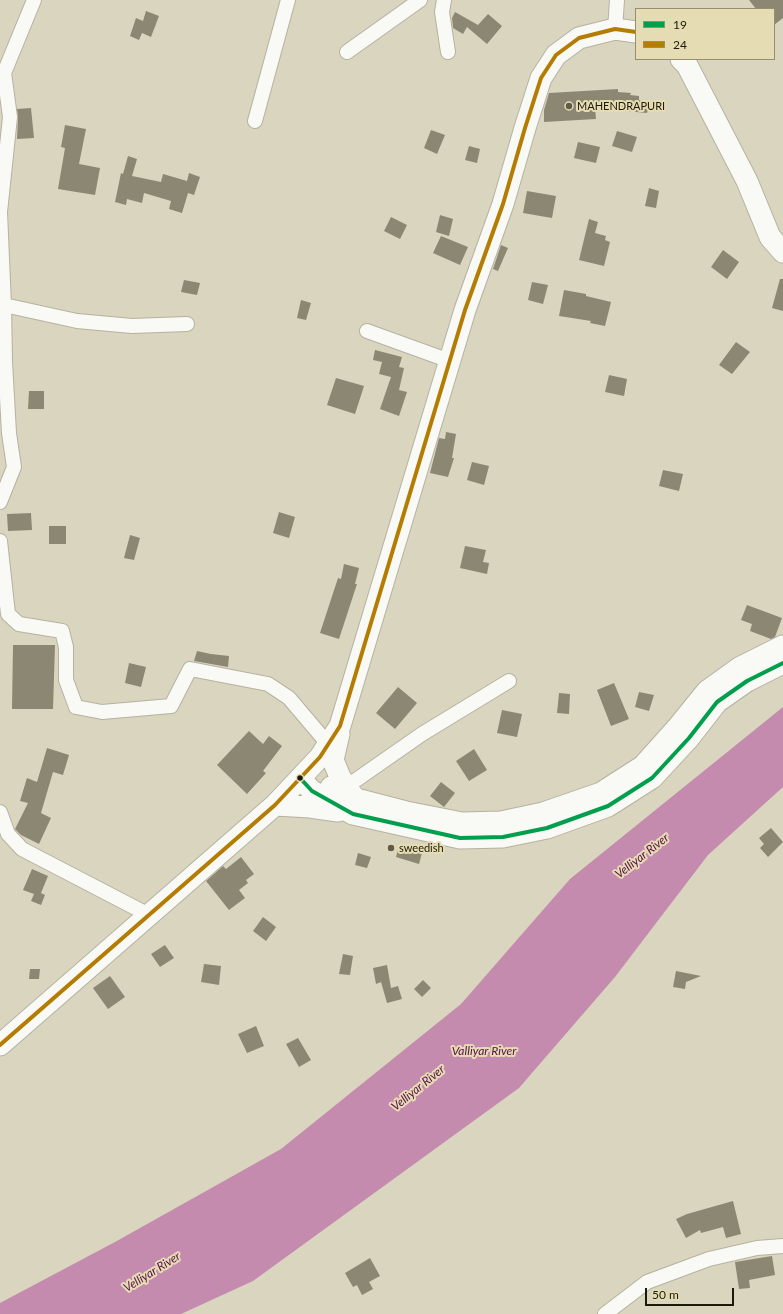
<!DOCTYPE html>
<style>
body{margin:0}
#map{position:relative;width:783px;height:1314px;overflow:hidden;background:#dad5bf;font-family:Lato,sans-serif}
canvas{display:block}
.legend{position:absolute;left:635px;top:8px;width:140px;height:52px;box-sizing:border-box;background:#e6dcb3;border:1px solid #958e6f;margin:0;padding:5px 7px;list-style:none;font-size:12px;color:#1c1909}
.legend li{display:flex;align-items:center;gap:8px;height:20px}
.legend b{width:20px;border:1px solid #958e6f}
.scale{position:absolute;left:645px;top:1288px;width:89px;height:18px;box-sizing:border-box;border:2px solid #1c1909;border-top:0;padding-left:5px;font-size:12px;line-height:14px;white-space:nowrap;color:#1c1909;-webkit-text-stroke:3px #e6dcb3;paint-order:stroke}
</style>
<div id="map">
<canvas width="783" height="1314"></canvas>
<ul class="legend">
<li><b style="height:5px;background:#019f4d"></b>19</li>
<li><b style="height:5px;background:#b57c03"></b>24</li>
</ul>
<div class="scale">50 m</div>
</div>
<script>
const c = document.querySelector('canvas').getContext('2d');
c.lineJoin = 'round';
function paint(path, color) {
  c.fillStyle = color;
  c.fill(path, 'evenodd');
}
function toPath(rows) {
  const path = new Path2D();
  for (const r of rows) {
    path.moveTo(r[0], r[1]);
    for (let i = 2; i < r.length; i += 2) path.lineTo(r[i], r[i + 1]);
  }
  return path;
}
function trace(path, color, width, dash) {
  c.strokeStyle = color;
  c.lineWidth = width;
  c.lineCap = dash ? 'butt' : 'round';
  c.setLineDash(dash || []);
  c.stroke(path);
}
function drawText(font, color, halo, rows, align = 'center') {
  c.font = font + ' Lato,sans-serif';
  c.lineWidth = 4;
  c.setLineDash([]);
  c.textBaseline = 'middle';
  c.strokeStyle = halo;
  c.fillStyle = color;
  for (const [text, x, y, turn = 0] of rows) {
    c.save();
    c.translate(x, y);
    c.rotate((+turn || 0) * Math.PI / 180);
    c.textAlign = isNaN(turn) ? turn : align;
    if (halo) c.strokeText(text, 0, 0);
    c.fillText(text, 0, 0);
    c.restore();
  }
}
const water = toPath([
 [783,707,783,787,708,855,615,977,519,1088,253,1281,181,1314,0,1314,0,1303,115,1242,281,1149,461,1004,570,879]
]);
const building = toPath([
 [749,0,783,0,783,18,774,25,774,9,756,9],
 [146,11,159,16,151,37,142,33,139,40,130,36,136,18,143,21],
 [455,12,478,25,488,14,502,26,487,44,467,27,463,34,453,28,452,18],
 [618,89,618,92,631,93,630,95,639,96,639,100,650,102,647,113,595,108,596,119,544,122,544,110,549,93],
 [31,108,34,138,17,139,18,118,17,109],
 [65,125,86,129,79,164,100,168,95,195,58,189,65,148,61,147],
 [431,130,445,135,437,154,424,148],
 [617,131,637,137,632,152,612,146],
 [578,142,600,147,596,163,574,158],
 [469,146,480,149,477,163,465,160],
 [128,156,137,159,132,176,161,182,163,174,187,181,189,173,200,177,194,195,188,193,182,213,169,209,171,201,144,193,142,203,127,199,126,205,115,202,121,173,123,174],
 [649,188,659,191,656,208,645,206],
 [527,191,556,196,552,218,523,213],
 [440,215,453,219,449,236,436,232],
 [391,217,407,225,400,239,384,231],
 [589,219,598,222,595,233,606,236,605,240,610,242,604,266,579,260],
 [441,236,468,247,460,265,433,253],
 [501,245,508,248,498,271,493,269],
 [723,250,739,262,727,279,711,267],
 [780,279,783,279,783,311,772,308],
 [184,280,200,283,197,295,181,292],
 [532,282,548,285,543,304,528,300],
 [564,290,586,294,586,296,611,302,605,326,590,323,591,321,559,316],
 [301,300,311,303,306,320,297,318],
 [736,342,750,352,732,374,719,365],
 [375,350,402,357,399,367,404,368,399,390,407,392,399,416,380,409,391,377,379,374,382,362,373,360],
 [609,375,627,379,624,396,605,392],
 [336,378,364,386,355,414,327,405],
 [29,391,44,391,44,409,28,409],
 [446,432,456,434,452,458,454,458,448,477,430,473,439,438,445,439],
 [472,462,489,466,484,485,467,480],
 [663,470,683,474,679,491,659,486],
 [279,512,295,517,289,538,273,533],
 [31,513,32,530,8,531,7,514],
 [49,526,66,526,66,544,49,544],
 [130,535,140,538,134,560,124,558],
 [465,546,486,550,483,562,489,563,487,574,460,568],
 [344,564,359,568,355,584,357,584,339,639,320,633,338,578,341,579],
 [747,605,782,618,775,637,771,639,750,631,752,624,741,620],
 [13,645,55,645,53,709,12,709],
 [197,651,211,654,229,656,228,667,194,661],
 [129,663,146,667,141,687,125,683],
 [614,683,629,719,611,726,597,690],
 [398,687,417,703,395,729,376,713],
 [639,692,654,695,649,711,635,707],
 [559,693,570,694,569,714,557,713],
 [502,710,522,714,517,737,497,733],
 [249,731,263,744,269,736,282,746,263,771,266,773,247,794,217,765],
 [47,748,69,755,63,775,53,772,41,813,51,818,39,844,21,835,15,829,28,803,20,801,27,778,37,782],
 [474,749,487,770,469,781,456,761],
 [441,782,455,793,444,807,430,796],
 [771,828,783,842,768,857,760,848,764,844,759,838],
 [399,846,422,853,419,864,396,857],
 [358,853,371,857,367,868,355,865],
 [241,857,254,874,246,880,248,883,239,890,245,898,229,910,206,881,223,866,226,869],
 [32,869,48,876,41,893,45,895,41,905,31,901,34,894,23,890],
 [263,917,276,927,266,941,253,931],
 [165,945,174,958,160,967,151,954],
 [343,954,353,956,350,975,339,974],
 [204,964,221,966,219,985,201,982],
 [387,965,391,988,398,986,402,999,387,1003,381,982,376,984,373,968],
 [30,969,40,969,39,979,29,979],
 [676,971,701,976,686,982,685,989,673,987],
 [110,976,125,997,108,1009,93,988],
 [423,980,431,988,422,997,414,989],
 [256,1026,264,1046,247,1053,238,1034],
 [298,1038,311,1060,299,1067,286,1044],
 [733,1201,741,1234,726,1238,723,1227,701,1233,700,1230,686,1238,676,1219,687,1214],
 [772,1256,775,1275,749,1280,750,1288,739,1289,735,1262],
 [370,1258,380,1276,369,1282,373,1289,362,1295,357,1285,353,1287,345,1273]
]);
const minor = toPath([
 [444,0,442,12,448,52],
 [615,29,617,0],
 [347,52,420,0],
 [255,121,288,0],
 [4,305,77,321,132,326,187,324],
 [367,331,450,361],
 [0,502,14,467,9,433,5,362,4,305,0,212,10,117,4,73,34,0],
 [0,541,8,614,19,624,62,631,66,647,66,680,76,707,102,712,171,706,190,669,268,684,289,698,328,744],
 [346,787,422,734,509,681],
 [0,812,8,834,22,849,149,915],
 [605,1314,647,1282,709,1259,757,1248,783,1246]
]);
const highway = toPath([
 [681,59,687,65,747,181,770,237,783,252],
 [339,734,333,760,340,777,348,790,355,798],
 [300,778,312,791,353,814,460,838,503,837,547,828,608,806,652,778,689,738,717,702,747,681,783,663],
 [331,787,339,793,356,799,406,812,462,823,501,822,543,813,601,793,643,766,677,728,707,691,739,668,783,646],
 [275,805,310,807,338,811],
 [0,1045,275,805,320,757,340,726,465,310,503,204,525,128,541,78,556,55,579,38,615,29,636,32]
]);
const bus1 = toPath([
 [300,778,312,791,353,814,460,838,503,837,547,828,608,806,652,778,689,738,717,702,747,681,783,663]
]);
const bus2 = toPath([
 [0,1045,275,805,320,757,340,726,465,310,503,204,525,128,541,78,556,55,579,38,615,29,636,32]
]);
const markers = [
 [569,106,4,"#5e5b49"],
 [300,778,3.5,"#1c1909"],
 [391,848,4,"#5e5b49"]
];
const poiNames = [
 ["MAHENDRAPURI",577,106],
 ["sweedish",399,848]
];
const waterNames = [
 ["Velliyar River",642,856,-38],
 ["Valliyar River",484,1051],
 ["Velliyar River",418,1088,-39],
 ["Velliyar River",152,1272,-32]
];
paint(water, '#c48baf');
paint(building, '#8b8772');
trace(minor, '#b6b2a0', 16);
trace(highway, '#b6b2a0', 23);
trace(minor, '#f9f9f5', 14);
trace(highway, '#f9f9f5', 21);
trace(bus1, '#019f4d', 4);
trace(bus2, '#b57c03', 4);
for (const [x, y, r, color] of markers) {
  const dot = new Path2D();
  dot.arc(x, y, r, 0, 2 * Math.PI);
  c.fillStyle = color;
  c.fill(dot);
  trace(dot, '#e6dcb3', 1.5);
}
drawText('11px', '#1c1909', '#e6dcb3', poiNames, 'left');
drawText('italic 12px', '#580e4b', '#e6dcb3', waterNames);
</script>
